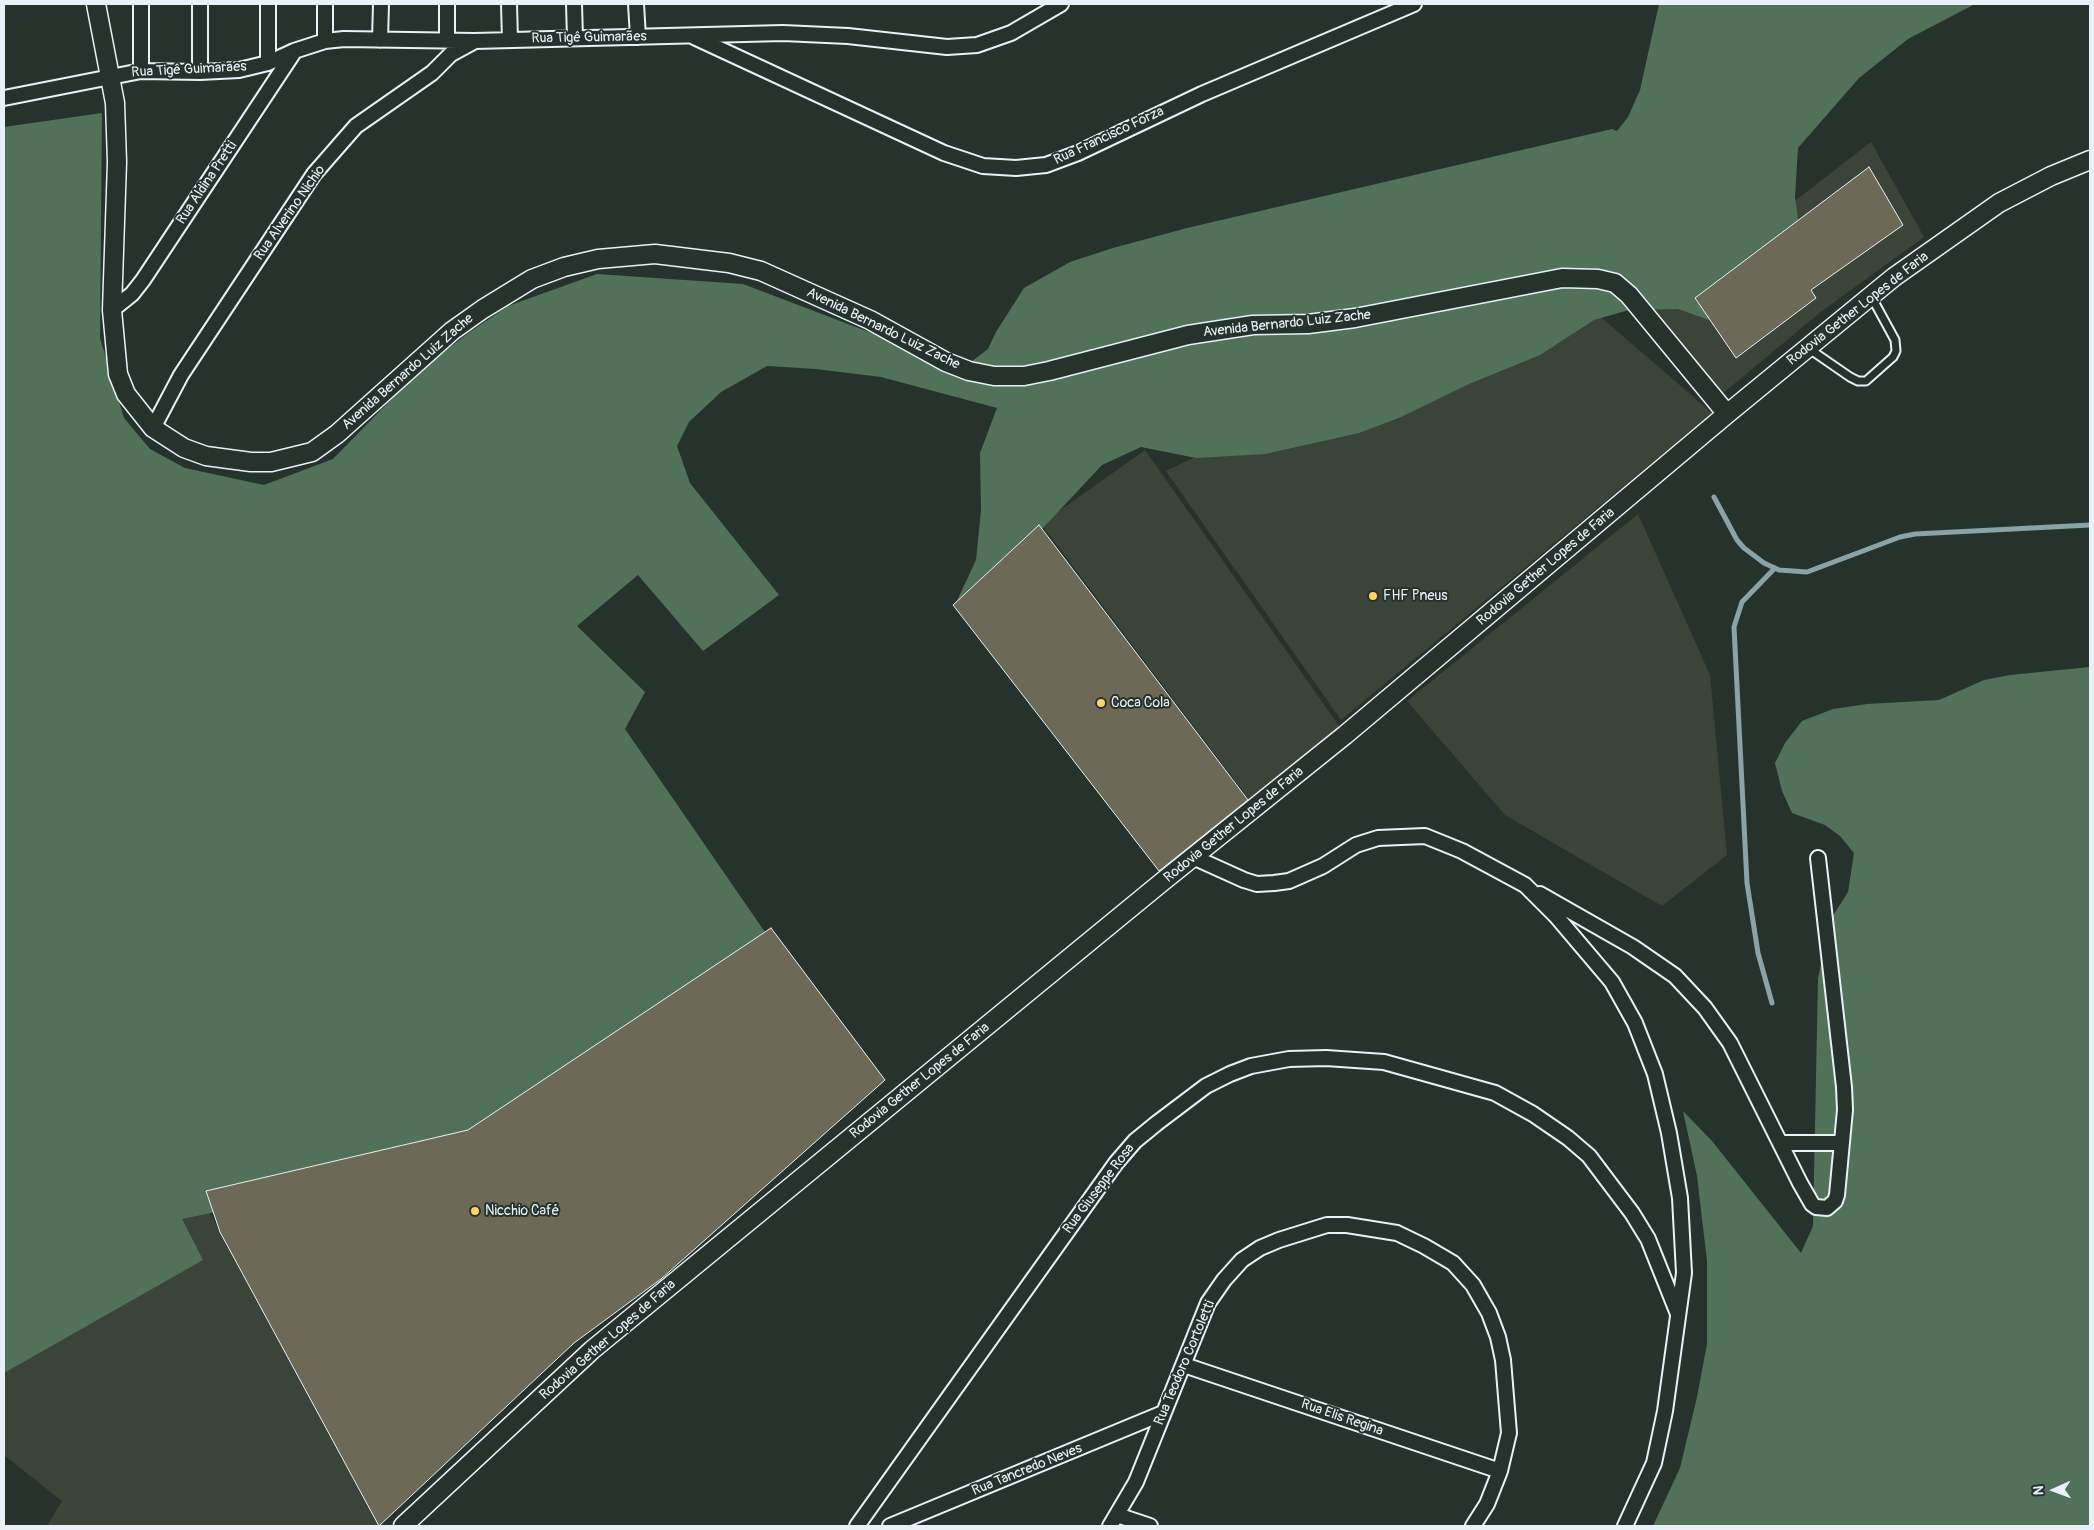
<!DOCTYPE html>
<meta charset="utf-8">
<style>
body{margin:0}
#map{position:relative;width:2094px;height:1530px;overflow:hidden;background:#26332d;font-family:Pangolin,sans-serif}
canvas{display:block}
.frame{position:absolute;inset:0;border:5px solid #e8f1f8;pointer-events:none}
.north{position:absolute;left:2029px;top:1465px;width:50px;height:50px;-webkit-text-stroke:4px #26332d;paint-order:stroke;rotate:268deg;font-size:14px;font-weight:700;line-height:20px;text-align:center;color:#e8f1f8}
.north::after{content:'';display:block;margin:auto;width:18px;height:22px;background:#e8f1f8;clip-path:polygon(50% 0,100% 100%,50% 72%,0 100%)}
</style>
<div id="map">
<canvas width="2094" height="1530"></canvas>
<div class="frame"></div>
<div class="north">N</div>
</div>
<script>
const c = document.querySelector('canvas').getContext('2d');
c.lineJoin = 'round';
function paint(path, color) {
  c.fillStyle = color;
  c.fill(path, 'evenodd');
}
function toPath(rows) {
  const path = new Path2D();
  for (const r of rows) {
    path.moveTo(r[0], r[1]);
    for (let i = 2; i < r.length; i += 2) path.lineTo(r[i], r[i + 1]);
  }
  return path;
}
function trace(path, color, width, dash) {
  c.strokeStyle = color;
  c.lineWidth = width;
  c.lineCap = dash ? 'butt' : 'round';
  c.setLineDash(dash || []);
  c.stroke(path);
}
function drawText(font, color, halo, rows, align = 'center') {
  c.font = font + ' Pangolin,sans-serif';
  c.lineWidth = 4;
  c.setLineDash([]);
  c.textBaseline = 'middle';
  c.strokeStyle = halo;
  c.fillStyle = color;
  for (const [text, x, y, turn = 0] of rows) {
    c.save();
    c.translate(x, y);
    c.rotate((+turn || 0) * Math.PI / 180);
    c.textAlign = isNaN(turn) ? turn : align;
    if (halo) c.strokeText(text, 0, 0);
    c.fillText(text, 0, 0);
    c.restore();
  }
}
const built = toPath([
 [1871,142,1924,237,1822,311,1721,395,1654,310],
 [1581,300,1712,413,1341,720,1166,471,1346,385],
 [1145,450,1344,733,1254,806,1041,524],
 [1638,514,1710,675,1727,855,1662,906,1505,815,1407,701],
 [176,1151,220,1232,379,1526,47,1526,62,1501,4,1455,4,1265]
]);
const green = toPath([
 [1659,4,1975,4,1908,39,1859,78,1798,148,1795,197,1800,233,1712,321,1678,309,1629,310,1594,320,1540,355,1469,384,1401,417,1359,433,1265,454,1196,458,1141,447,1102,465,1028,544,956,603,976,560,981,510,980,453,997,408,881,377,816,369,767,366,721,392,689,422,677,446,690,483,779,595,703,651,638,575,577,626,645,692,625,729,871,1086,516,1150,182,1219,203,1260,4,1373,4,127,102,113,100,338,124,418,150,449,185,468,264,485,333,459,417,373,467,334,508,306,597,274,743,284,898,343,959,371,988,349,996,332,1024,288,1070,262,1113,248,1187,228,1612,129,1617,131,1628,117,1640,90],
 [2090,667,2090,1526,1653,1526,1680,1468,1697,1397,1707,1344,1707,1261,1697,1176,1683,1111,1712,1141,1801,1253,1813,1226,1818,978,1831,919,1848,892,1854,853,1840,836,1825,825,1792,813,1782,791,1775,763,1785,743,1802,721,1833,709,1867,704,1939,700,1984,680,2010,675]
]);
const stream = toPath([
 [1714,497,1737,540,1744,548,1764,563,1779,570,1807,572,1900,537,1915,534,2090,525],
 [1772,1003,1758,953,1747,883,1734,627,1742,602,1775,568]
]);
const building = toPath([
 [1869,167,1903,225,1811,290,1816,298,1736,358,1695,298,1869,167],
 [1039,525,1248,800,1159,871,953,605,1039,525],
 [771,928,885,1080,661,1279,574,1343,379,1526,220,1232,206,1191,468,1130,771,928]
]);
const service = toPath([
 [1808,348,1850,377,1858,381,1866,381,1893,357,1896,351,1895,340,1871,296]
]);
const minor = toPath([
 [268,4,268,63],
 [509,4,510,40],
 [574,4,575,38],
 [636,4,638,37],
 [694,37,944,153,983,166,1016,168,1046,165,1078,153,1202,94,1414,4],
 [380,40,381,4],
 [447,40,447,4],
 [325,41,325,4],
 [141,71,141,4],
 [200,72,200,4],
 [4,98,141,71,200,72,239,70,268,63,294,51,325,41,344,39,474,41,783,33,848,36,947,47,977,45,1011,33,1061,4],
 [112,310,132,294,143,280,294,52],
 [153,428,181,375,314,174,356,126,432,73,451,54,473,42],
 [1193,857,1244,880,1257,884,1274,883,1289,881,1323,866,1356,845,1378,838,1425,836,1462,851,1525,885,1556,916,1612,982,1635,1023,1655,1074,1669,1133,1680,1198,1684,1273,1665,1411,1654,1463,1625,1526],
 [1540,894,1633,947,1675,976,1705,1008,1730,1043,1800,1183,1812,1204,1816,1207,1827,1208,1835,1201,1837,1195,1845,1110,1844,1087,1818,858],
 [1780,1143,1842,1143],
 [1184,1365,1500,1471],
 [1117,1515,1150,1526],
 [857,1526,1116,1163,1135,1141,1157,1123,1206,1086,1230,1074,1251,1066,1289,1059,1326,1058,1384,1062,1495,1093,1533,1114,1568,1138,1589,1156,1632,1213,1648,1239,1678,1314],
 [890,1526,1163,1413],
 [1110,1526,1136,1482,1208,1303,1224,1280,1242,1260,1260,1248,1279,1240,1327,1225,1347,1225,1397,1233,1424,1246,1453,1263,1473,1285,1489,1313,1498,1337,1503,1360,1509,1433,1500,1471,1487,1504,1473,1526]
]);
const tertiary = toPath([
 [96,4,115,103,117,162,112,310,118,374,126,394,153,428,184,448,206,456,251,462,271,462,312,452,337,434,452,331,483,309,532,279,564,267,598,259,655,254,729,263,761,271,870,320,946,362,969,371,994,376,1024,376,1049,371,1188,335,1253,325,1308,324,1355,318,1562,278,1598,279,1615,283,1629,295,1727,414],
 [403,1526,592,1350,1162,882,1345,735,1727,414,1894,277,1999,203,2051,176,2090,160]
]);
const markers = [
 [1373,596,5,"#ffd166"],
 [1101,703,5,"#ffd166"],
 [475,1211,5,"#ffd166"]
];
const streetNames = [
 ["Rua Tigê Guimarães",589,38,-1],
 ["Rua Tigê Guimarães",189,70,-3],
 ["Rua Francisco Forza",1109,136,-25],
 ["Rua Aldina Pretti",207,183,-56],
 ["Rua Alverino Nichio",290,213,-55],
 ["Rodovia Gether Lopes de Faria",1858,309,-38],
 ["Avenida Bernardo Luiz Zache",1287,324,-6],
 ["Avenida Bernardo Luiz Zache",883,329,26],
 ["Avenida Bernardo Luiz Zache",408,372,-41],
 ["Rodovia Gether Lopes de Faria",1546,567,-40],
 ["Rodovia Gether Lopes de Faria",1234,825,-39],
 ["Rodovia Gether Lopes de Faria",920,1081,-39],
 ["Rua Giuseppe Rosa",1099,1189,-53],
 ["Rodovia Gether Lopes de Faria",608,1340,-41],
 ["Rua Teodoro Cortoletti",1185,1363,-67],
 ["Rua Elis Regina",1342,1418,19],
 ["Rua Tancredo Neves",1027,1470,-22]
];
const poiNames = [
 ["FHF Pneus",1383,596],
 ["Coca Cola",1111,703],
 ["Nicchio Café",485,1211]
];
paint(built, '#3b4439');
paint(green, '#527159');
trace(stream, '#89a3a6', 5);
paint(building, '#6c6a56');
trace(building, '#e8f1f8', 1);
trace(service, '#e8f1f8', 11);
trace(minor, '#e8f1f8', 18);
trace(tertiary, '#e8f1f8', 21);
trace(service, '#26332d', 7);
trace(minor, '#26332d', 14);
trace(tertiary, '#26332d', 18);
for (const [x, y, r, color] of markers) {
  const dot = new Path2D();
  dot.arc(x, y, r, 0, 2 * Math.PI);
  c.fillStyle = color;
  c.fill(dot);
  trace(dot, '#26332d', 2);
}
drawText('14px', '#e8f1f8', '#26332d', streetNames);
drawText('14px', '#e8f1f8', '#26332d', poiNames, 'left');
</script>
